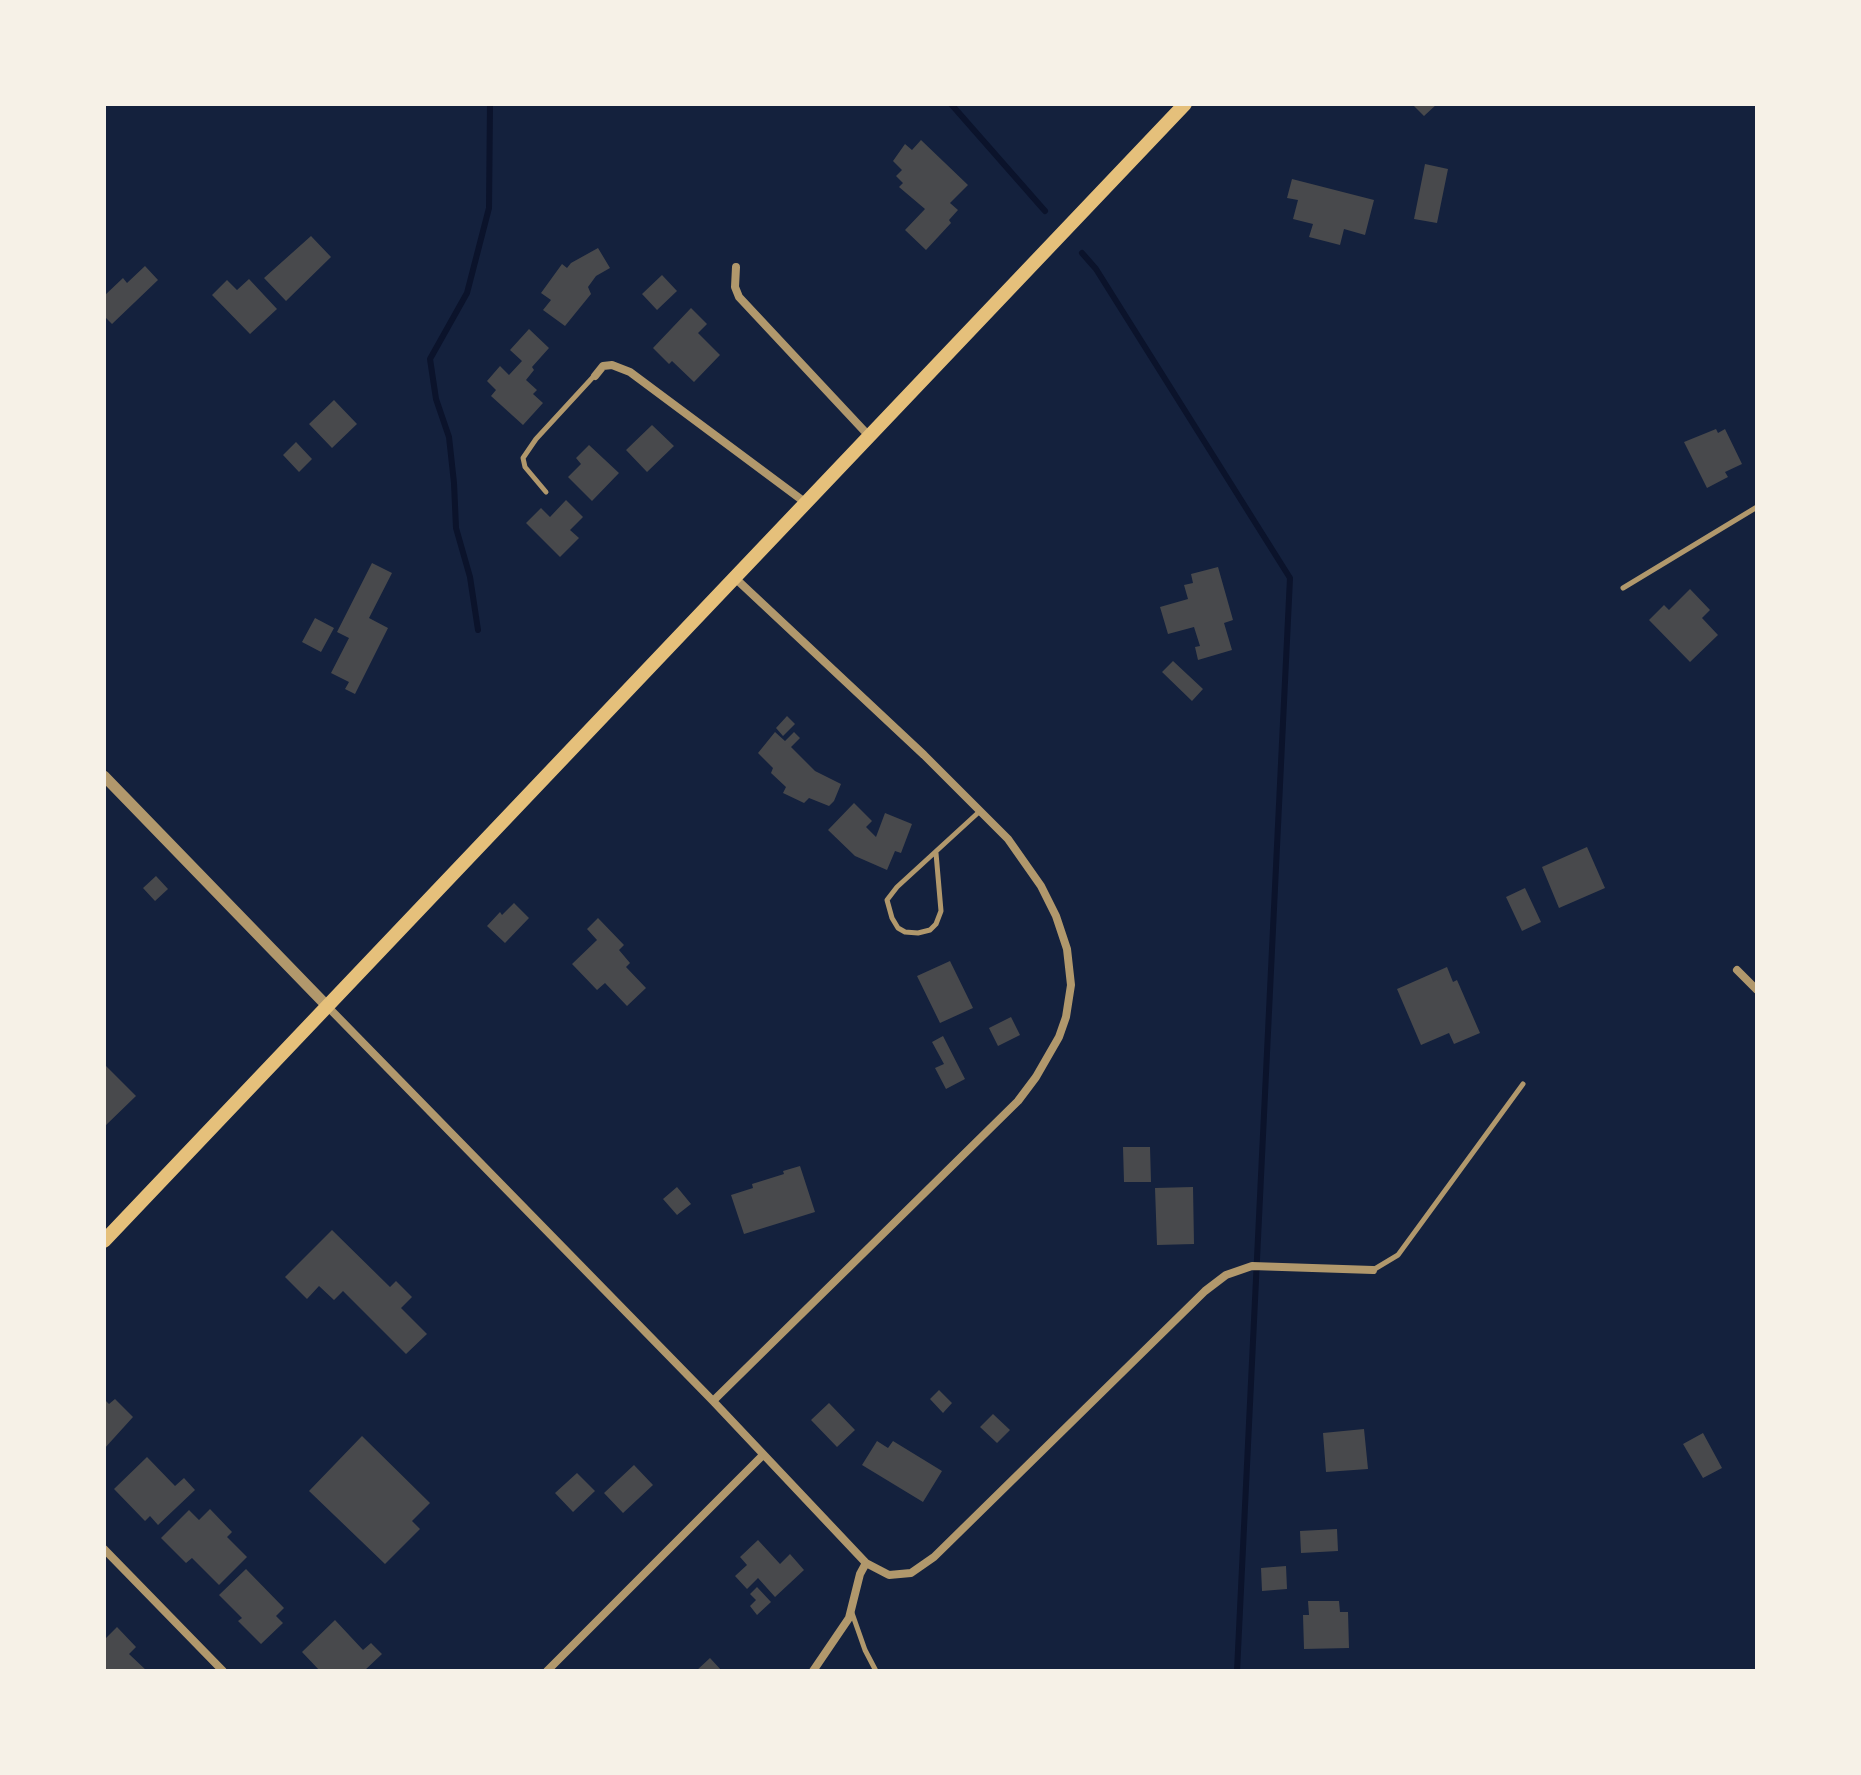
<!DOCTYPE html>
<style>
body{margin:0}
#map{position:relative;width:1861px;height:1775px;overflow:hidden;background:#14213d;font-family:"Nunito Sans",sans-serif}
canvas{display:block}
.frame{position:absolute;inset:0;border:106px solid #f6f1e7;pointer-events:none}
</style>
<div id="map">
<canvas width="1861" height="1775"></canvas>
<div class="frame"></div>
</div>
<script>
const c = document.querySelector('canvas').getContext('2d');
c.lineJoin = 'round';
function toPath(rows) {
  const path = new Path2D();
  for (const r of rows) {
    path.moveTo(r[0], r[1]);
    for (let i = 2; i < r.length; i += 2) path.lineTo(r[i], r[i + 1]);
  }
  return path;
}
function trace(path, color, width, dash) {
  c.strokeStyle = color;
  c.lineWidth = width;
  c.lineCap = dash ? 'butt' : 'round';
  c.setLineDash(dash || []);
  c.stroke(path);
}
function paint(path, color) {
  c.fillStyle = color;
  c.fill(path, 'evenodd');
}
const stream = toPath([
 [951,104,1045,211],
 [1082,253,1096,269,1290,578,1237,1671],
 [478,630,470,577,456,528,454,483,449,437,436,399,430,359,467,293,489,208,490,104]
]);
const building = toPath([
 [1412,104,1437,104,1424,116],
 [921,140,968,185,950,203,958,210,949,220,951,223,926,250,905,230,925,209,899,187,903,183,896,176,902,170,893,161,905,144,912,150],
 [1425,164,1448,169,1437,223,1414,219],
 [1292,179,1374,200,1365,235,1344,229,1340,245,1309,237,1313,224,1293,219,1298,200,1287,198],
 [311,236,331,257,286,301,264,278],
 [598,248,610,268,596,276,588,287,591,294,565,326,543,310,551,300,541,293,562,264,567,268,571,263],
 [145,266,158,280,112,324,104,316,104,296,123,278,127,283],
 [662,275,677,291,657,310,642,294],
 [249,279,277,309,250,334,212,295,227,280,237,290],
 [691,308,707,324,698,333,720,355,694,382,672,361,669,364,653,348],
 [529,329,549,348,532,367,534,370,526,380,537,390,533,394,543,403,523,425,491,396,496,390,487,381,500,366,509,375,522,361,510,350],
 [334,400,357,424,332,448,309,424],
 [652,425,674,446,647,472,626,450],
 [1716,429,1718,433,1725,429,1742,464,1725,472,1728,477,1707,488,1684,442],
 [296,442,312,459,299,472,283,455],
 [589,445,619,473,592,501,568,477,581,464,576,458],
 [566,500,583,517,570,530,579,538,560,557,526,523,541,508,550,517],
 [372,563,392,573,369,618,388,628,355,694,345,689,349,682,331,673,349,638,337,632],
 [1218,567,1233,620,1224,623,1232,650,1198,660,1195,647,1200,646,1194,627,1168,634,1160,607,1188,599,1184,585,1193,583,1191,574],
 [1690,589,1710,610,1702,618,1718,635,1690,662,1649,620,1664,605,1669,610],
 [315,618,334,628,321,652,302,642],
 [1173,661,1203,689,1192,701,1162,672],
 [787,716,795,724,783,736,776,728],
 [775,732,785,741,794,732,800,738,791,747,815,771,841,784,834,801,829,806,809,798,804,803,783,793,786,787,771,773,773,768,758,753],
 [854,803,872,821,866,827,876,837,885,813,912,824,901,853,895,851,887,870,855,856,828,830],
 [1587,847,1605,888,1559,908,1542,867],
 [156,876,168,889,155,901,143,888],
 [1525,888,1541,922,1522,931,1506,897],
 [514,903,529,918,505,943,487,926,500,912,502,915],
 [598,918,624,945,619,950,630,963,626,967,646,988,627,1006,605,983,597,990,572,964,597,940,587,929],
 [950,961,973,1008,940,1023,917,976],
 [1447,967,1453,982,1457,980,1480,1033,1454,1044,1449,1033,1421,1045,1397,989],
 [1011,1017,1020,1035,998,1046,989,1028],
 [943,1036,965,1079,946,1089,935,1068,944,1064,932,1042],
 [106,1066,136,1096,104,1127,104,1068],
 [1123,1147,1150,1147,1151,1182,1124,1182],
 [800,1166,815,1212,744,1234,731,1195,753,1188,752,1184,784,1174,783,1171],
 [677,1187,691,1204,677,1215,663,1199],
 [1193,1187,1194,1244,1157,1245,1155,1188],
 [332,1230,390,1287,396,1281,412,1297,401,1308,427,1334,406,1354,343,1291,334,1300,319,1286,307,1299,285,1277],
 [939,1390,952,1403,943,1413,930,1399],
 [104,1399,109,1404,115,1399,133,1417,104,1449],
 [829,1403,855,1430,837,1447,811,1420],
 [993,1414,1010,1430,997,1443,980,1427],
 [1364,1429,1368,1469,1326,1472,1323,1433],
 [1703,1433,1722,1468,1703,1478,1683,1444],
 [362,1436,430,1503,412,1521,420,1529,385,1564,309,1491],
 [877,1441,888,1448,893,1441,942,1471,923,1502,862,1465],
 [147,1457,175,1486,184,1478,195,1490,158,1525,150,1516,145,1521,114,1489],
 [634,1465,653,1485,623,1513,604,1493],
 [577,1473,595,1491,573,1512,555,1493],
 [210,1509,232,1532,227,1537,247,1557,219,1585,192,1558,186,1563,161,1538,189,1510,199,1520],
 [1337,1529,1338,1551,1301,1553,1300,1531],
 [758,1540,780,1564,790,1554,804,1570,775,1597,758,1578,747,1589,735,1576,747,1565,740,1557],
 [1286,1566,1287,1589,1262,1591,1261,1568],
 [246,1569,284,1608,276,1616,283,1623,261,1644,238,1621,242,1618,219,1595],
 [757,1587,771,1602,757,1615,750,1606,756,1600,750,1594],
 [1308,1601,1339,1601,1340,1612,1348,1612,1349,1648,1304,1649,1303,1615,1309,1615],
 [335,1620,363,1650,371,1643,382,1654,364,1671,320,1671,302,1652],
 [117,1627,136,1647,129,1654,147,1671,104,1671,104,1640],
 [710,1658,722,1671,696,1671]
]);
const service = toPath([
 [546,492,525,467,523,458,536,439,594,376],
 [1623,588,1757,507],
 [936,853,941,911,936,924,930,930,918,933,905,932,898,928,892,918,887,900,897,887,980,811],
 [1373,1270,1398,1255,1523,1084],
 [852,1613,865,1650,876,1671]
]);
const minor = toPath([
 [736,267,735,287,739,297,869,436],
 [595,376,603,366,612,365,630,372,806,503],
 [1737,970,1757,990],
 [327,1006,713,1401,866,1563,889,1575,911,1573,934,1557,1205,1291,1226,1275,1252,1266,1373,1270],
 [713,1401,1018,1101,1036,1077,1059,1037,1066,1017,1071,985,1067,949,1056,916,1041,886,1008,839,924,755,735,578],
 [104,1549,223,1671],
 [547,1671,762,1456],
 [813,1671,849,1618,860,1574,866,1563]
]);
const tertiary = toPath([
 [104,776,327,1006]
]);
const primary = toPath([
 [104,1241,1185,104]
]);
trace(stream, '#0b132b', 6);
paint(building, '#48494c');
trace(service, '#b1986c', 5);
trace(minor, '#b1986c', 8);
trace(tertiary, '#b1986c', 11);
trace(primary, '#e5c07b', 14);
</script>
